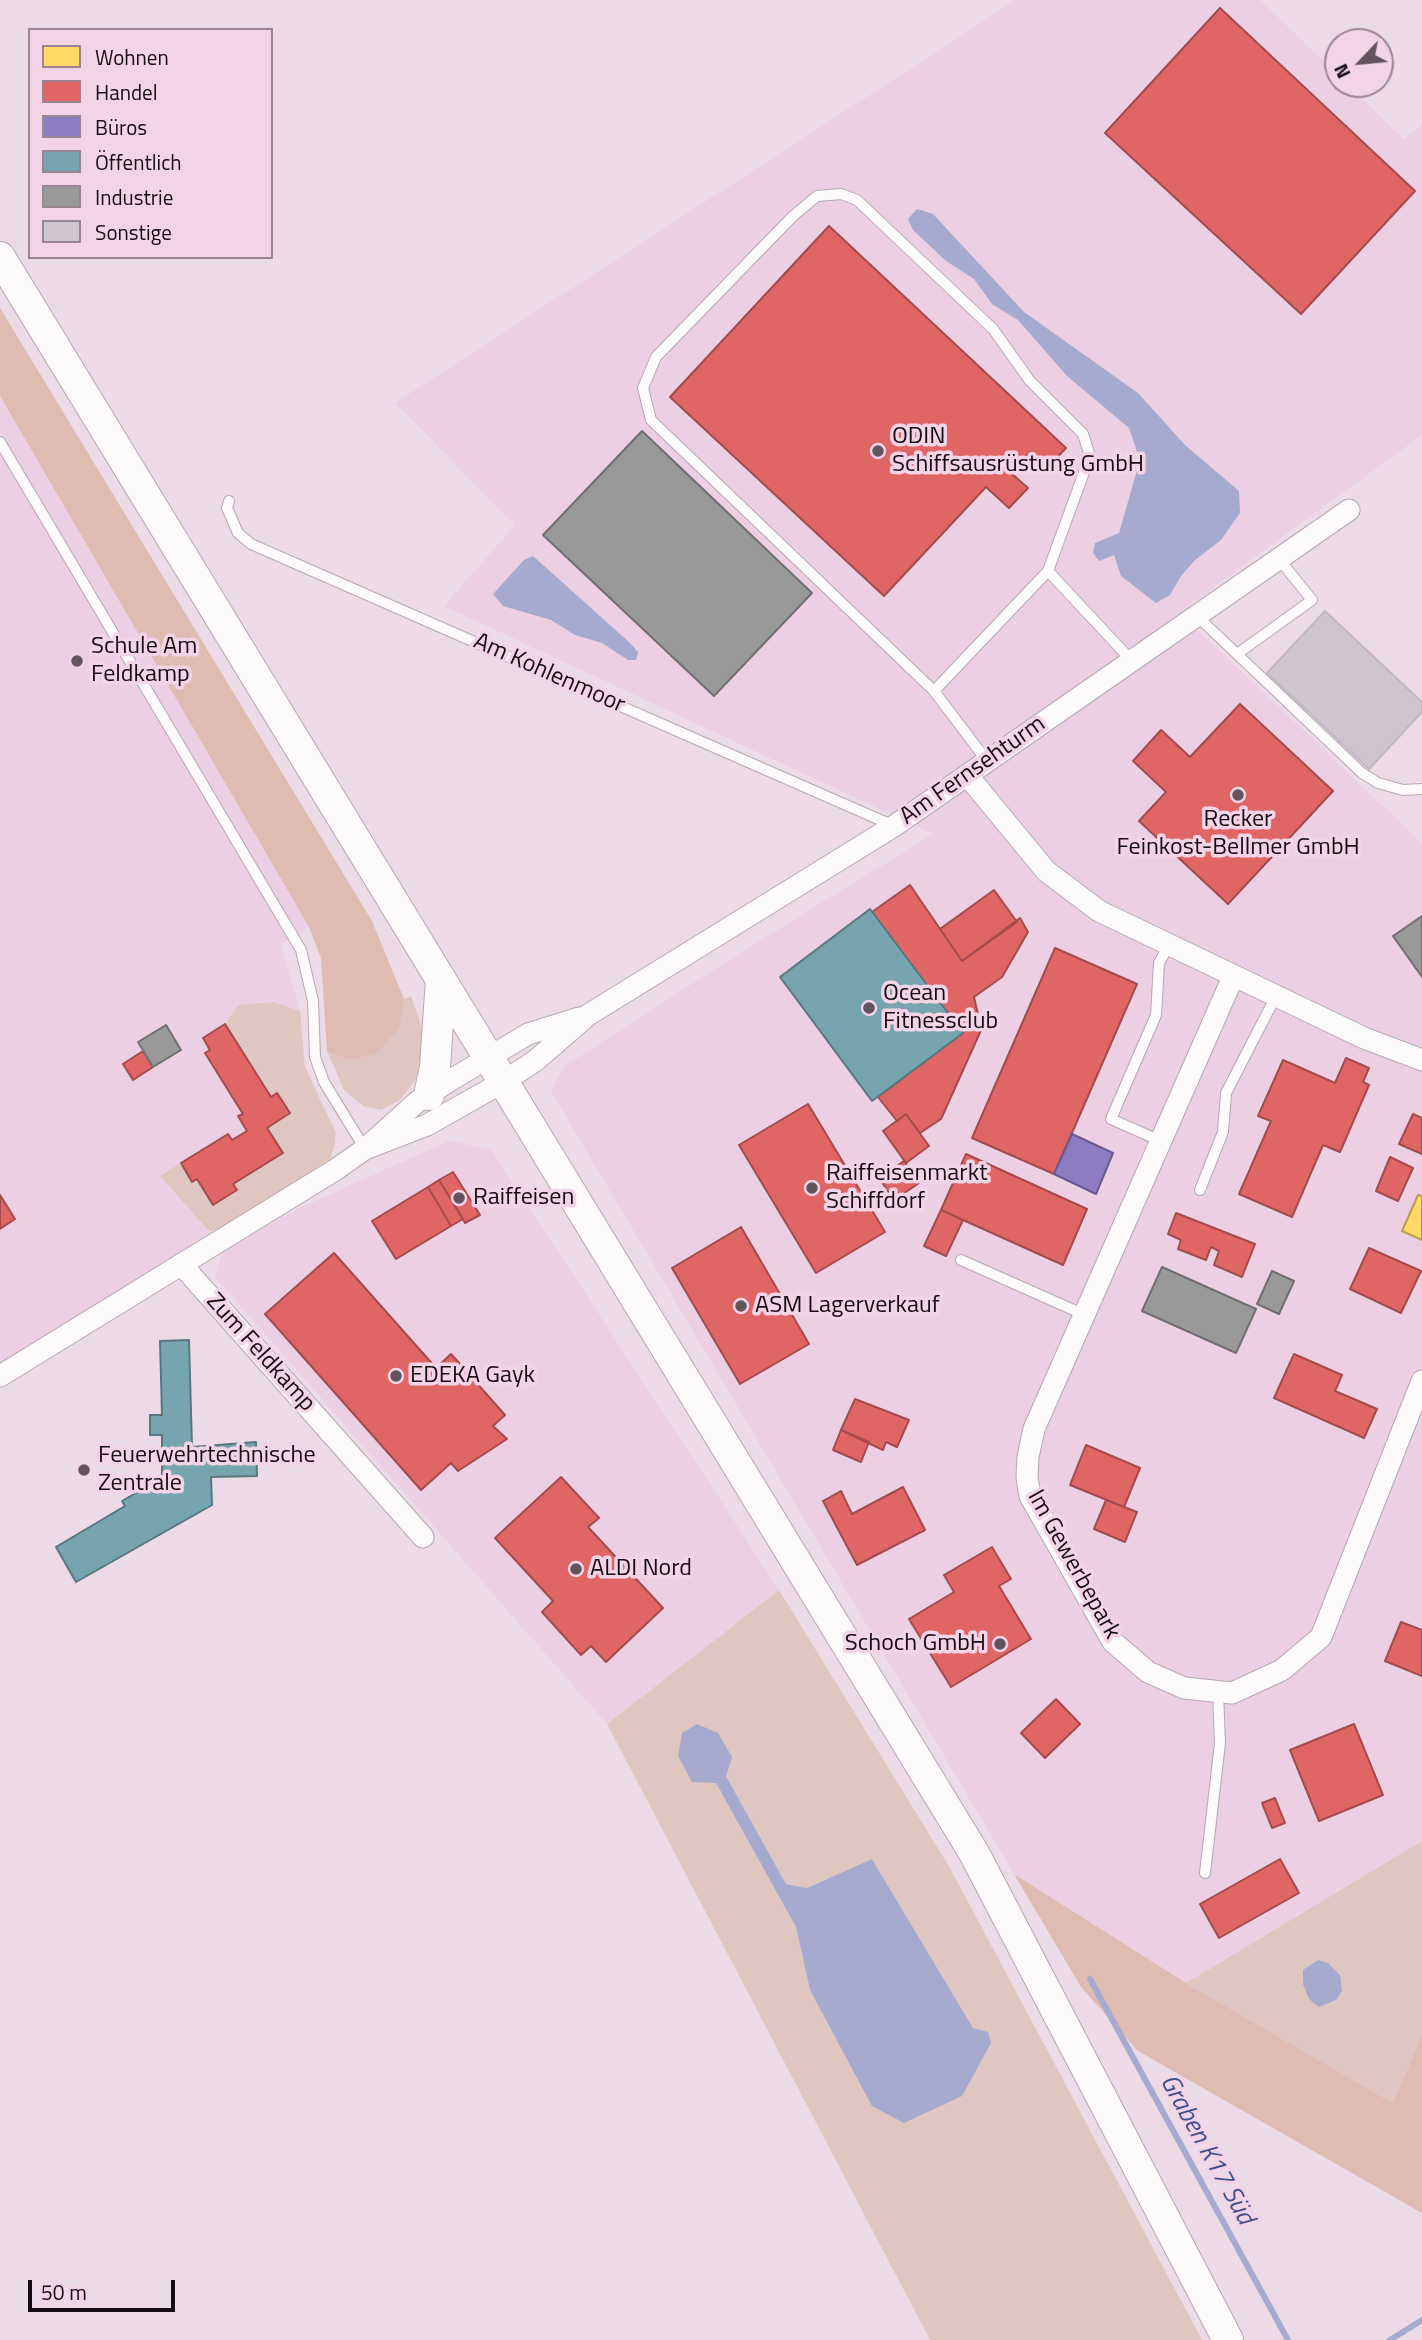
<!DOCTYPE html>
<meta charset="utf-8">
<style>
body{margin:0}
#map{position:relative;width:1422px;height:2340px;overflow:hidden;background:#ecdbe6;font-family:"Titillium Web",sans-serif}
canvas{display:block}
.legend{position:absolute;left:28px;top:28px;width:245px;height:231px;box-sizing:border-box;background:#f3d4e7;border:2px solid #9b8492;margin:0;padding:9px 12px;list-style:none;font-size:21px;color:#160c12}
.legend li{display:flex;align-items:center;gap:14px;height:35px}
.legend b{width:35px;border:2px solid #9b8492}
.north{position:absolute;left:1324px;top:28px;width:70px;height:70px;box-sizing:border-box;background:#f3d4e7;border:2px solid #9b8492;border-radius:50%;rotate:244deg;font-size:19px;font-weight:700;line-height:28px;text-align:center;color:#160c12}
.north::after{content:'';display:block;margin:auto;width:24px;height:32px;background:#61545c;clip-path:polygon(50% 0,100% 100%,50% 72%,0 100%)}
.scale{position:absolute;left:28px;top:2280px;width:147px;height:32px;box-sizing:border-box;border:4px solid #160c12;border-top:0;padding-left:9px;font-size:21px;line-height:24px;white-space:nowrap;color:#160c12;-webkit-text-stroke:5px #f3d4e7;paint-order:stroke}
</style>
<div id="map">
<canvas width="1422" height="2340"></canvas>
<ul class="legend">
<li><b style="height:19px;background:#ffd966"></b>Wohnen</li>
<li><b style="height:19px;background:#e06666"></b>Handel</li>
<li><b style="height:19px;background:#8e7cc3"></b>Büros</li>
<li><b style="height:19px;background:#76a5af"></b>Öffentlich</li>
<li><b style="height:19px;background:#999"></b>Industrie</li>
<li><b style="height:19px;background:#cfc5cf"></b>Sonstige</li>
</ul>
<div class="north">N</div>
<div class="scale">50 m</div>
</div>
<script>
const c = document.querySelector('canvas').getContext('2d');
c.lineJoin = 'round';
function paint(path, color) {
  c.fillStyle = color;
  c.fill(path, 'evenodd');
}
function toPath(rows) {
  const path = new Path2D();
  for (const r of rows) {
    path.moveTo(r[0], r[1]);
    for (let i = 2; i < r.length; i += 2) path.lineTo(r[i], r[i + 1]);
  }
  return path;
}
function trace(path, color, width, dash) {
  c.strokeStyle = color;
  c.lineWidth = width;
  c.lineCap = dash ? 'butt' : 'round';
  c.setLineDash(dash || []);
  c.stroke(path);
}
function drawText(font, color, halo, rows, align = 'center') {
  c.font = font + ' "Titillium Web",sans-serif';
  c.lineWidth = 7;
  c.setLineDash([]);
  c.textBaseline = 'middle';
  c.strokeStyle = halo;
  c.fillStyle = color;
  for (const [text, x, y, turn = 0] of rows) {
    c.save();
    c.translate(x, y);
    c.rotate((+turn || 0) * Math.PI / 180);
    c.textAlign = isNaN(turn) ? turn : align;
    if (halo) c.strokeText(text, 0, 0);
    c.fillText(text, 0, 0);
    c.restore();
  }
}
const built = toPath([
 [1016,0,1260,0,1338,75,1338,84,1347,84,1404,139,1422,124,1422,435,1185,608,1202,634,1422,843,1422,1841,1186,1983,1014,1874,551,1091,563,1067,740,953,933,834,444,606,515,525,395,403],
 [0,396,309,927,281,944,300,1011,302,1053,308,1079,336,1133,330,1159,0,1363],
 [449,1141,491,1149,779,1590,607,1724,215,1277,224,1246,304,1206]
]);
const green = toPath([
 [411,996,421,1025,424,1053,415,1081,400,1100,381,1110,363,1106,344,1090,327,1051,349,1060,398,1029,404,999],
 [274,1002,300,1011,305,1067,336,1133,335,1144,330,1159,218,1230,209,1231,160,1176,181,1163,192,1182,197,1179,237,1190,233,1184,282,1153,267,1128,289,1113,277,1094,271,1097,225,1024,238,1005],
 [779,1590,950,1868,1202,2340,930,2340,607,1724],
 [726,1776,786,1884,807,1888,872,1859,973,2028,810,1990,796,1927,716,1783],
 [1422,1841,1422,2035,1393,2103,1186,1983]
]);
const forest = toPath([
 [0,308,372,921,404,999,399,1029,377,1053,349,1060,327,1051,321,958,309,927,0,396],
 [1014,1874,1186,1983,1393,2103,1422,2035,1422,2213,1138,2051,1081,1987]
]);
const water = toPath([
 [917,209,933,214,1024,312,1138,393,1185,445,1239,491,1240,513,1221,540,1195,560,1181,576,1170,595,1156,603,1121,576,1114,555,1099,561,1093,553,1095,543,1119,533,1140,460,1129,428,1067,376,1018,320,992,304,974,279,946,261,913,230,908,219],
 [533,556,630,643,638,652,636,660,628,660,602,643,575,635,551,620,503,606,493,594,524,560],
 [697,1724,718,1733,732,1757,726,1776,786,1884,807,1888,872,1859,973,2028,988,2032,991,2043,962,2096,904,2123,872,2106,810,1990,796,1927,716,1783,692,1782,678,1756,682,1733],
 [1318,1960,1328,1963,1340,1975,1342,1991,1336,2000,1319,2007,1309,1999,1303,1984,1303,1970]
]);
const homes = toPath([
 [1418,1195,1422,1196,1422,1240,1402,1231,1418,1195]
]);
const shops = toPath([
 [1220,8,1415,191,1301,314,1105,133,1220,8],
 [829,226,1066,448,1047,468,1030,452,1011,473,1028,488,1009,508,986,487,884,596,670,397,829,226],
 [1240,704,1333,791,1228,904,1139,821,1166,792,1133,761,1161,730,1190,757,1240,704],
 [910,885,962,961,1020,918,1028,932,1002,977,974,997,979,1019,976,1022,982,1028,941,1119,920,1133,906,1114,897,1121,878,1097,963,1033,872,912,910,885],
 [994,890,1017,922,962,961,940,929,994,890],
 [1055,948,1137,984,1054,1174,972,1138,1055,948],
 [225,1024,271,1097,277,1093,290,1113,267,1128,283,1153,233,1184,237,1190,213,1205,197,1179,192,1182,181,1163,228,1134,232,1140,247,1131,238,1116,243,1114,205,1053,210,1050,203,1038,225,1024],
 [143,1051,153,1067,133,1080,123,1064,143,1051],
 [1346,1058,1369,1068,1363,1082,1369,1085,1340,1152,1323,1145,1292,1217,1239,1194,1271,1121,1258,1116,1283,1060,1335,1083,1346,1058],
 [808,1104,885,1232,816,1273,739,1145,808,1104],
 [906,1114,929,1146,906,1163,883,1131,906,1114],
 [1413,1114,1422,1118,1422,1154,1399,1144,1413,1114],
 [966,1154,1087,1209,1063,1265,941,1210,966,1154],
 [1390,1157,1413,1168,1398,1201,1376,1191,1390,1157],
 [904,1161,919,1183,894,1200,879,1178,904,1161],
 [453,1172,480,1215,465,1223,439,1180,453,1172],
 [439,1180,463,1219,451,1226,428,1187,439,1180],
 [428,1187,451,1226,396,1259,372,1221,428,1187],
 [0,1195,15,1219,0,1229,0,1195],
 [941,1210,963,1220,946,1256,924,1246,941,1210],
 [1176,1213,1255,1244,1242,1277,1214,1265,1219,1251,1211,1247,1206,1260,1178,1249,1181,1240,1168,1234,1176,1213],
 [741,1227,809,1344,740,1384,672,1268,741,1227],
 [1369,1248,1421,1271,1401,1313,1350,1289,1369,1248],
 [334,1253,436,1368,451,1354,505,1415,493,1426,507,1439,458,1471,451,1463,421,1490,265,1314,334,1253],
 [1294,1354,1342,1375,1335,1391,1377,1409,1364,1438,1274,1398,1294,1354],
 [855,1399,909,1420,897,1447,886,1442,883,1450,841,1430,855,1399],
 [841,1430,869,1442,861,1462,833,1450,841,1430],
 [1086,1445,1140,1468,1124,1507,1070,1485,1086,1445],
 [561,1477,599,1518,588,1527,663,1608,606,1662,591,1646,581,1655,542,1612,553,1601,495,1538,561,1477],
 [903,1487,925,1530,857,1565,823,1501,841,1491,852,1514,903,1487],
 [1106,1500,1137,1512,1125,1542,1094,1529,1106,1500],
 [992,1547,1011,1579,999,1586,1031,1639,951,1687,909,1619,954,1592,944,1575,992,1547],
 [1401,1622,1422,1630,1422,1676,1385,1661,1401,1622],
 [1056,1699,1080,1724,1045,1758,1021,1733,1056,1699],
 [1354,1724,1383,1795,1319,1821,1290,1750,1354,1724],
 [1275,1798,1285,1823,1272,1828,1262,1803,1275,1798],
 [1280,1859,1299,1893,1219,1938,1200,1904,1280,1859]
]);
const offices = toPath([
 [1072,1134,1113,1153,1096,1194,1054,1174,1072,1134]
]);
const public = toPath([
 [870,909,963,1033,872,1101,780,977,870,909],
 [189,1340,192,1447,256,1442,257,1476,211,1477,212,1505,76,1582,56,1547,125,1506,122,1501,162,1478,162,1435,150,1435,150,1415,162,1415,160,1341,189,1340]
]);
const industry = toPath([
 [642,431,812,593,714,696,543,535,642,431],
 [1422,916,1422,977,1393,936,1422,916],
 [166,1025,181,1050,153,1067,138,1042,166,1025],
 [1162,1267,1256,1309,1236,1353,1142,1311,1162,1267],
 [1272,1271,1294,1281,1279,1314,1257,1304,1272,1271]
]);
const stream = toPath([
 [1090,1979,1288,2340],
 [1390,2340,1422,2320]
]);
const building = toPath([
 [1325,611,1422,702,1422,712,1369,769,1267,673,1325,611]
]);
const lane = toPath([
 [0,442,301,950,313,1001,315,1057,324,1082,365,1149],
 [229,501,227,508,238,533,251,544,894,826],
 [1197,616,1362,773,1378,783,1403,790,1422,789],
 [1237,654,1312,600,1279,559],
 [934,691,1048,571],
 [987,761,934,691,651,420,643,388,656,357,792,217,817,196,841,194,857,200,993,329,1030,381,1083,434,1090,456,1048,571,1132,661],
 [1163,1142,1111,1119,1156,1015,1159,963,1169,945],
 [1200,1190,1223,1132,1226,1093,1276,996],
 [961,1260,1085,1315],
 [1205,1873,1220,1743,1218,1692]
]);
const street = toPath([
 [967,775,1046,871,1099,911,1364,1038,1422,1060],
 [1233,977,1034,1429,1028,1457,1027,1477,1030,1496,1113,1642,1148,1672,1184,1688,1232,1693,1282,1670,1321,1637,1422,1381],
 [365,1149,427,1125,503,1082,535,1061,588,1015,894,826,1349,510],
 [181,1264,423,1537],
 [0,1376,335,1170,365,1149,417,1102,451,1080,528,1034,579,1018]
]);
const secondary = toPath([
 [0,257,974,1853,1228,2340],
 [429,1095,435,1067,441,979]
]);
const markers = [
 [878,451,7,"#61545c"],
 [77,661,7,"#61545c"],
 [1238,795,7,"#61545c"],
 [869,1008,7,"#61545c"],
 [812,1188,7,"#61545c"],
 [459,1198,7,"#61545c"],
 [741,1306,7,"#61545c"],
 [396,1376,7,"#61545c"],
 [84,1470,7,"#61545c"],
 [576,1569,7,"#61545c"],
 [1000,1644,7,"#61545c"]
];
const poiNames = [
 ["ODIN",892,437],
 ["Schiffsausrüstung GmbH",892,465],
 ["Schule Am",91,647],
 ["Feldkamp",91,675],
 ["Recker",1238,820,"center"],
 ["Feinkost-Bellmer GmbH",1238,848,"center"],
 ["Ocean",883,994],
 ["Fitnessclub",883,1022],
 ["Raiffeisenmarkt",826,1174],
 ["Schiffdorf",826,1202],
 ["Raiffeisen",473,1198],
 ["ASM Lagerverkauf",755,1306],
 ["EDEKA Gayk",410,1376],
 ["Feuerwehrtechnische",98,1456],
 ["Zentrale",98,1484],
 ["ALDI Nord",590,1569],
 ["Schoch GmbH",986,1644,"right"]
];
const streetNames = [
 ["Am Kohlenmoor",549,674,24],
 ["Am Fernsehturm",973,771,-35],
 ["Zum Feldkamp",260,1353,48],
 ["Im Gewerbepark",1073,1565,61]
];
const waterNames = [
 ["Graben K17 Süd",1206,2150,61]
];
paint(built, '#eccfe2');
paint(green, '#e0c6c1');
paint(forest, '#dfbcb2');
paint(water, '#a5aace');
paint(homes, '#ffd966');
trace(homes, '#b99c4d', 2);
paint(shops, '#e06666');
trace(shops, '#a34b4d', 2);
paint(offices, '#8e7cc3');
trace(offices, '#6a5a8e', 2);
paint(public, '#76a5af');
trace(public, '#597780', 2);
paint(industry, '#999');
trace(industry, '#726f70', 2);
trace(stream, '#a5aace', 6);
paint(building, '#cfc5cf');
trace(building, '#c1b7c1', 2);
trace(lane, '#b4a8b0', 12);
trace(street, '#b4a8b0', 23);
trace(secondary, '#b4a8b0', 32);
trace(lane, '#fcfafb', 10);
trace(street, '#fcfafb', 21);
trace(secondary, '#fcfafb', 30);
for (const [x, y, r, color] of markers) {
  const dot = new Path2D();
  dot.arc(x, y, r, 0, 2 * Math.PI);
  c.fillStyle = color;
  c.fill(dot);
  trace(dot, '#f3d4e7', 2.5);
}
drawText('24px', '#160c12', '#f3d4e7', poiNames, 'left');
drawText('24px', '#160c12', '#f3d4e7', streetNames);
drawText('italic 26px', '#41508c', '#f3d4e7', waterNames);
</script>
